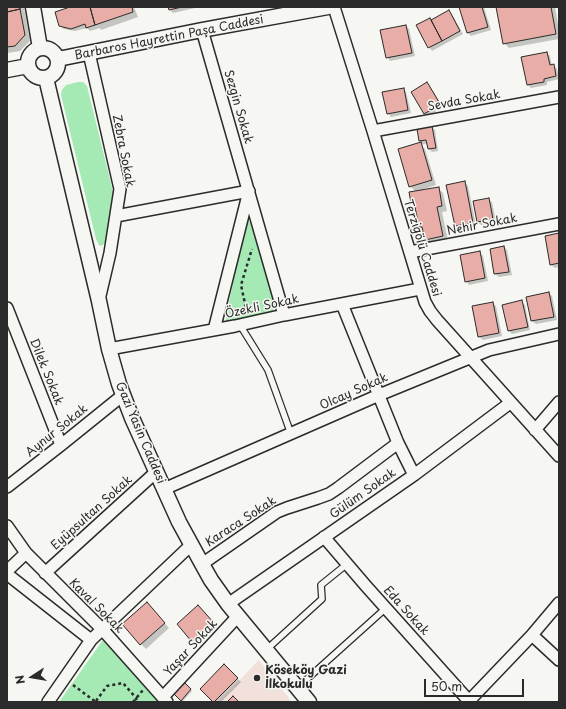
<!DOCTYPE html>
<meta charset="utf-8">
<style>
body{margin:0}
#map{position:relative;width:566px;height:709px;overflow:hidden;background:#f6f6f2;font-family:"Playpen Sans",sans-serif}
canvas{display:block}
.frame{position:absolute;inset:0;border:8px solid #2b2b2b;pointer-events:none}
.north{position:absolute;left:12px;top:657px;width:40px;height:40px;-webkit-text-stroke:3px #f6f6f2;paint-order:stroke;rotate:258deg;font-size:11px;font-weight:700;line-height:16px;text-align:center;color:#2b2b2b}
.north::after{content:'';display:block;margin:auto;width:14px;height:18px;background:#2b2b2b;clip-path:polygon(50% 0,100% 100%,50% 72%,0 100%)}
.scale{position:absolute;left:424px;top:679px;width:100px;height:18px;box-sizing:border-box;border:2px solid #2b2b2b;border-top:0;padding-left:5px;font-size:12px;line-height:14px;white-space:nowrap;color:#2b2b2b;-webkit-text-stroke:3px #f6f6f2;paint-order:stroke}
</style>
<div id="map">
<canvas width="566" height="709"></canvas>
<div class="frame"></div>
<div class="north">N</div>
<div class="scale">50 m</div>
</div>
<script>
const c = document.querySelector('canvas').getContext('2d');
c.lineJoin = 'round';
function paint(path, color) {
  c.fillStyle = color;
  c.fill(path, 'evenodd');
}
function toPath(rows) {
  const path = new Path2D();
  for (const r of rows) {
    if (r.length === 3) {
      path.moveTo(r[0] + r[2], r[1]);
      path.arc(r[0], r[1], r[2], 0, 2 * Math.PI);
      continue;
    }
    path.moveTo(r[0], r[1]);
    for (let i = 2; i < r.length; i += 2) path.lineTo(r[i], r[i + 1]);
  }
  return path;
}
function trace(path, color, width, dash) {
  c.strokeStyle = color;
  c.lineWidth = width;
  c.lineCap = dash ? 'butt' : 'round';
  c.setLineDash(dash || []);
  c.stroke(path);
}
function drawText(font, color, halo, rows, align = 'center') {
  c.font = font + ' "Playpen Sans",sans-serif';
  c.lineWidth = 3;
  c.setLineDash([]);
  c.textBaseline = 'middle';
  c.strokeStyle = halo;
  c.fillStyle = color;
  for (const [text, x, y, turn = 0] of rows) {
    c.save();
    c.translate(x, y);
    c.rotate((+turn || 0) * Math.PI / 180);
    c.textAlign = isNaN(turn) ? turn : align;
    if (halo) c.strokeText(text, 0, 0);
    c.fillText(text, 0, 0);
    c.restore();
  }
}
const built = toPath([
 [259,660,292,702,218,702]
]);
const green = toPath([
 [78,82,83,82,87,86,113,192,107,239,104,244,101,246,99,245,96,239,61,95,62,90,66,85],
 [247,220,249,221,252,226,275,301,275,308,273,311,270,313,225,323,245,221],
 [103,640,159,702,59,702]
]);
const shadow = toPath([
 [7,7,24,7,30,41,20,51,7,53],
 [73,7,134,7,138,17,101,30,100,28,90,31,87,28,75,31,64,29,60,26],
 [169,7,195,7,195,8,173,13,170,10],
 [463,7,484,7,491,30,471,36,468,33],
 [498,7,555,7,559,30,559,39,509,48,504,43],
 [449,11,452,14,463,34,432,51,429,47],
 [406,26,409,29,415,56,390,61,387,57],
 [547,53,550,56,552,66,554,66,557,69,559,79,547,82,547,85,531,88,528,85],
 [427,83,430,86,442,106,435,110,436,112,428,116,425,113],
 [403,89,406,92,411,113,391,117,388,113],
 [432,127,435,130,438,151,432,152,429,149,428,143,421,145,425,149,436,185,421,190,421,191,438,188,443,193,447,211,442,212,448,241,431,244,426,239,424,231,420,227,415,205,412,202,416,192,410,186,399,150,422,143,420,141,418,130],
 [464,182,468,186,476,226,459,229,456,226,448,186],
 [488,199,492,202,496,222,481,225,478,222],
 [559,234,559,267,555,268,551,265],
 [504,247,507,250,512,275,499,277,495,274],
 [479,252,483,256,488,281,469,285,466,281],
 [549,293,552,296,557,320,536,324,532,321],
 [521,301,525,305,530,330,512,334,509,331],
 [492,303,496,306,502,336,483,340,479,337],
 [152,609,169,628,146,649,141,644],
 [201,610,216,626,196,644,193,641],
 [224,666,241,682,221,702,215,702,201,689],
 [185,684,192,691,183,701,175,694]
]);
const building = toPath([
 [7,7,20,7,20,9,7,12,7,7],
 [70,7,90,7,95,25,86,28,85,24,71,29,59,26,55,12,70,7],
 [90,7,132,7,133,12,95,25,90,7],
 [168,7,182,7,169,10,168,7],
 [459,7,482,7,488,27,467,33,459,7],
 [496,7,551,7,556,34,503,44,496,7],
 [20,9,25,35,15,46,7,47,7,12,20,9],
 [449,10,460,31,442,41,431,20,449,10],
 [430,18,442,41,428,48,416,25,430,18],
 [406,25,412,53,386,58,380,30,406,25],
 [547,52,550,65,554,64,556,76,544,79,544,82,527,85,521,57,547,52],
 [427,82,439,102,433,106,434,108,424,114,411,92,427,82],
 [404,88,408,110,387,114,382,92,404,88],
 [432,126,436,148,428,149,426,140,419,141,417,129,432,126],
 [421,142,432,180,409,187,398,149,421,142],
 [465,181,473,223,455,226,446,185,465,181],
 [439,187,442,206,437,207,443,236,425,240,422,227,419,227,414,202,411,203,409,192,439,187],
 [489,198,493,219,477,222,473,201,489,198],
 [559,233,559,263,550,265,545,236,559,233],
 [504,246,509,272,494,274,490,249,504,246],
 [480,251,485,278,465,282,460,255,480,251],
 [549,292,554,317,531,321,526,297,549,292],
 [522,300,528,327,508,331,502,305,522,300],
 [493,302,499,333,478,337,472,306,493,302],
 [147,602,165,623,140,645,122,624,147,602],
 [198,605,214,623,192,642,177,624,198,605],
 [224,664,238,678,214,702,213,702,200,689,224,664],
 [185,683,191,689,181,701,174,694,185,683],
 [233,696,239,702,227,702,233,696]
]);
const path = toPath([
 [247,313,241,285,252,249],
 [73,685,96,702],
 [96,701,107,686,123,683,136,698,137,702],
 [133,702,143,690]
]);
const service = toPath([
 [240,325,268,370,291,434],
 [266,650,322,599,321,585,347,564],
 [297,688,386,608]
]);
const minor = toPath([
 [334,7,373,131,425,302,430,311,437,320,559,456],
 [202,30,284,315],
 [89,53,120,189,110,253,99,300],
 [373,131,559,97],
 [116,216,249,191,214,330],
 [410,252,559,224],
 [342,304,398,443,414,475],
 [7,308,61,445],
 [109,349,235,326,284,315,420,289],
 [535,430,559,402],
 [7,487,61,445,123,395],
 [164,489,379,395,489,350,559,334],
 [7,526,26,553,103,630,167,702],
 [324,537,366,586,469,701],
 [202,564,277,512,287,508,318,498,329,494,338,488,398,443],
 [7,571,26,553],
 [45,573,156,472],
 [7,574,91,640],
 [228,604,414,475,510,403],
 [532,635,559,660],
 [163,697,238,616],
 [48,702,91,640,191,545],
 [468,702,532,635,559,603]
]);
const tertiary = toPath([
 [33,7,40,48],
 [43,63,15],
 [58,59,202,30,328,7],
 [7,70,28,66],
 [46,78,99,301,109,349,119,384,132,418,179,522,202,564,211,580,228,604,309,702]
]);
const markers = [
 [257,678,4,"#2b2b2b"]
];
const streetNames = [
 ["Barbaros Hayrettin Paşa Caddesi",169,38,-11],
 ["Sevda Sokak",464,101,-10],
 ["Sezgin Sokak",238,107,74],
 ["Zebra Sokak",123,151,79],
 ["Nehir Sokak",482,225,-11],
 ["Terzigölü Caddesi",422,248,73],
 ["Özekli Sokak",262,307,-12],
 ["Dilek Sokak",46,372,68],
 ["Olcay Sokak",354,392,-24],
 ["Aynur Sokak",57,431,-39],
 ["Gazi Yasin Caddesi",140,433,67],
 ["Gülüm Sokak",363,494,-35],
 ["Eyüpsultan Sokak",92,513,-42],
 ["Karaca Sokak",241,522,-33],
 ["Kaval Sokak",96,606,45],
 ["Eda Sokak",406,611,48],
 ["Yaşar Sokak",191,648,-47]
];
const poiNames = [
 ["Köseköy Gazi",265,671],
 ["İlkokulu",265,685]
];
paint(built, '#f2e0db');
paint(green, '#a5e9b4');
paint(shadow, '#0003');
paint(building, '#e8ada6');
trace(building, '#2b2b2b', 1);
trace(service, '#2b2b2b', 8);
trace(minor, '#2b2b2b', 14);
trace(tertiary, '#2b2b2b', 17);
trace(path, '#2b2b2b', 2.5, [3, 3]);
trace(service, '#f6f6f2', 5.5);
trace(minor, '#f6f6f2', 11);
trace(tertiary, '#f6f6f2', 14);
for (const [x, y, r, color] of markers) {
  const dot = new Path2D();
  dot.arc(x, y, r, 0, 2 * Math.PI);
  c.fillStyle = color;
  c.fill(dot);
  trace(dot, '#f6f6f2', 1.5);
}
drawText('12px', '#2b2b2b', '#f6f6f2', streetNames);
drawText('bold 12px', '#2b2b2b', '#f6f6f2', poiNames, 'left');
</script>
